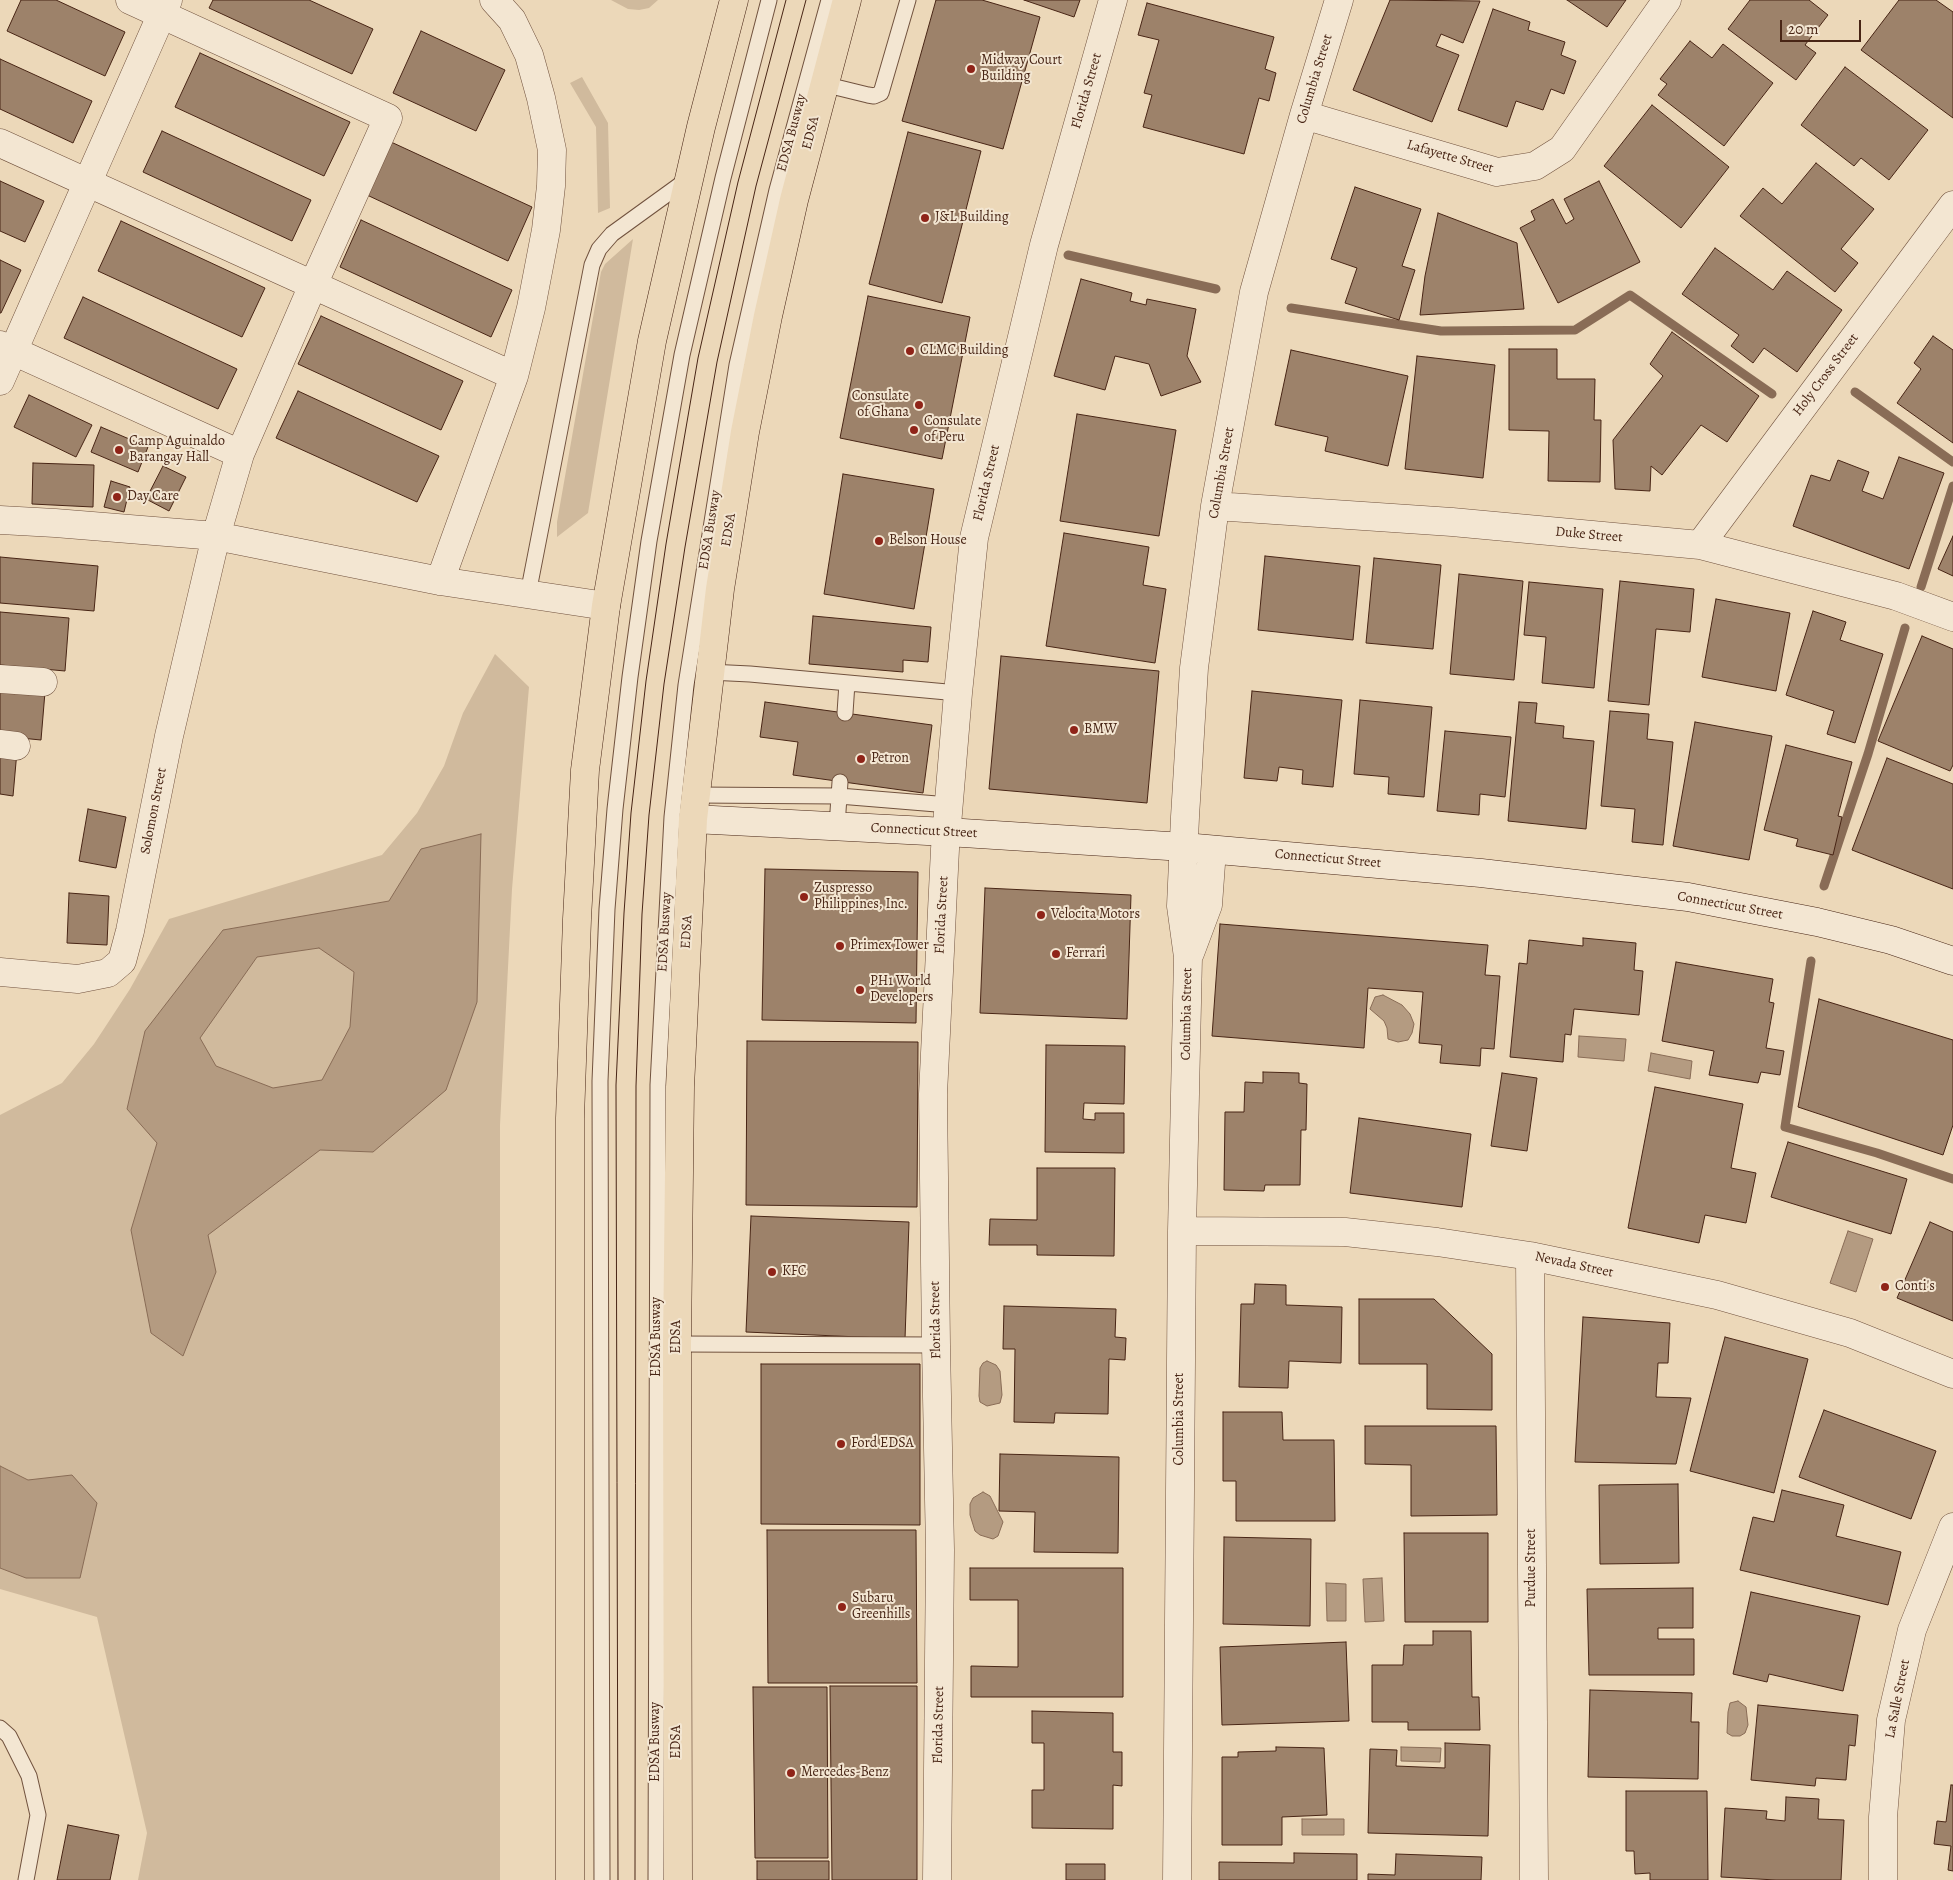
<!DOCTYPE html>
<style>
body{margin:0}
#map{position:relative;width:1953px;height:1880px;overflow:hidden;background:#ecd8b9;font-family:Alegreya,serif}
canvas{display:block}
.scale{position:absolute;left:1780px;top:20px;width:81px;height:22px;box-sizing:border-box;border:2px solid #482515;border-top:0;padding-left:6px;font-size:15px;line-height:18px;white-space:nowrap;color:#482515;-webkit-text-stroke:4px #f3e6d2;paint-order:stroke}
</style>
<div id="map">
<canvas width="1953" height="1880"></canvas>
<div class="scale">20 m</div>
</div>
<script>
const c = document.querySelector('canvas').getContext('2d');
c.lineJoin = 'round';
function paint(path, color) {
  c.fillStyle = color;
  c.fill(path, 'evenodd');
}
function toPath(rows) {
  const path = new Path2D();
  for (const r of rows) {
    path.moveTo(r[0], r[1]);
    for (let i = 2; i < r.length; i += 2) path.lineTo(r[i], r[i + 1]);
  }
  return path;
}
function trace(path, color, width, dash) {
  c.strokeStyle = color;
  c.lineWidth = width;
  c.lineCap = dash ? 'butt' : 'round';
  c.setLineDash(dash || []);
  c.stroke(path);
}
function drawText(font, color, halo, rows, align = 'center') {
  c.font = font + ' Alegreya,serif';
  c.lineWidth = 4;
  c.setLineDash([]);
  c.textBaseline = 'middle';
  c.strokeStyle = halo;
  c.fillStyle = color;
  for (const [text, x, y, turn = 0] of rows) {
    c.save();
    c.translate(x, y);
    c.rotate((+turn || 0) * Math.PI / 180);
    c.textAlign = isNaN(turn) ? turn : align;
    if (halo) c.strokeText(text, 0, 0);
    c.fillText(text, 0, 0);
    c.restore();
  }
}
const green = toPath([
 [611,0,658,0,649,8,639,10,628,9],
 [582,77,608,123,610,208,598,213,596,127,570,83],
 [633,239,588,513,557,537,557,522,601,272,605,264],
 [495,654,529,687,512,889,500,1125,500,1880,138,1880,147,1833,97,1617,0,1589,0,1115,62,1083,94,1044,130,989,169,919,382,855,417,813,444,766,463,713]
]);
const water = toPath([
 [481,834,477,1002,446,1090,373,1152,320,1150,208,1235,216,1272,183,1356,151,1333,131,1230,157,1143,127,1109,145,1031,223,930,389,901,421,849,481,834],
 [319,948,354,972,350,1027,322,1080,273,1088,216,1066,200,1038,257,957,319,948],
 [1383,995,1402,1005,1410,1014,1414,1024,1412,1033,1408,1040,1398,1042,1388,1039,1387,1028,1384,1021,1370,1009,1375,997,1383,995],
 [1579,1036,1626,1039,1624,1061,1578,1057,1579,1036],
 [1651,1053,1692,1061,1690,1079,1648,1071,1651,1053],
 [1848,1231,1873,1239,1856,1292,1830,1283,1848,1231],
 [987,1361,996,1365,1000,1371,1002,1395,1000,1403,987,1406,980,1402,979,1396,980,1368,983,1363,987,1361],
 [0,1466,28,1480,72,1475,97,1503,80,1578,26,1578,0,1568,0,1466],
 [983,1492,990,1496,1003,1522,998,1536,993,1539,980,1535,975,1531,970,1515,970,1504,973,1498,983,1492],
 [1382,1578,1384,1621,1365,1622,1363,1579,1382,1578],
 [1326,1583,1346,1584,1346,1621,1327,1621,1326,1583],
 [1738,1701,1746,1707,1748,1725,1745,1733,1740,1736,1732,1736,1727,1733,1728,1712,1730,1703,1738,1701],
 [1401,1747,1441,1748,1440,1762,1401,1761,1401,1747],
 [1302,1819,1344,1819,1344,1835,1302,1835,1302,1819]
]);
const stream = toPath([
 [1068,255,1216,289],
 [1291,308,1441,331,1575,330,1630,295,1772,394],
 [1855,392,1953,462],
 [1921,587,1953,486],
 [1824,886,1868,754,1905,628],
 [1811,961,1785,1127,1877,1153,1953,1179]
]);
const building = toPath([
 [21,0,56,0,125,32,105,76,7,31,21,0],
 [213,0,309,0,373,29,352,74,209,8,213,0],
 [936,0,982,0,1040,17,1003,149,902,121,936,0],
 [1024,0,1080,0,1074,17,1024,0],
 [1390,0,1480,1,1463,43,1441,34,1436,46,1459,55,1432,122,1353,90,1390,0],
 [1567,0,1626,0,1607,27,1567,0],
 [1750,0,1809,0,1828,15,1805,45,1816,53,1796,80,1728,29,1750,0],
 [1899,0,1936,0,1953,12,1953,118,1861,50,1899,0],
 [1147,3,1274,37,1265,69,1276,73,1269,101,1259,98,1244,154,1143,127,1152,95,1144,93,1159,40,1138,35,1147,3],
 [1493,9,1530,22,1528,30,1565,42,1561,55,1576,61,1564,94,1551,89,1543,110,1516,101,1507,127,1458,110,1493,9],
 [421,31,505,70,476,131,393,93,421,31],
 [1690,41,1712,58,1723,44,1773,83,1724,146,1658,95,1667,84,1660,79,1690,41],
 [200,53,350,122,324,176,175,107,200,53],
 [0,59,92,101,73,143,0,109,0,59],
 [1845,67,1928,130,1889,180,1861,158,1854,166,1801,125,1845,67],
 [1652,105,1729,167,1681,228,1604,166,1652,105],
 [162,131,311,200,292,241,143,172,162,131],
 [908,132,981,151,942,303,869,284,908,132],
 [391,142,532,207,508,261,367,195,391,142],
 [1816,163,1874,209,1841,249,1858,263,1835,292,1740,216,1763,188,1782,204,1816,163],
 [0,181,44,201,25,242,0,231,0,181],
 [1599,181,1640,262,1558,303,1520,228,1535,220,1531,211,1553,199,1566,224,1574,219,1564,199,1599,181],
 [1355,187,1421,209,1402,266,1415,270,1399,320,1345,303,1357,268,1331,259,1355,187],
 [1438,213,1517,243,1524,309,1420,315,1425,276,1438,213],
 [361,220,512,290,491,337,340,267,361,220],
 [121,221,265,288,242,337,98,271,121,221],
 [1715,248,1773,290,1787,271,1842,310,1797,372,1764,348,1753,363,1731,346,1739,335,1682,294,1715,248],
 [0,260,21,270,1,313,0,313,0,260],
 [1081,279,1132,293,1130,301,1146,305,1147,299,1196,309,1187,356,1201,382,1161,396,1149,364,1115,356,1105,390,1054,376,1081,279],
 [868,296,970,317,942,459,840,438,868,296],
 [83,297,237,369,218,409,64,338,83,297],
 [321,316,463,381,441,430,298,364,321,316],
 [1672,332,1759,396,1727,442,1701,425,1662,475,1651,466,1650,491,1615,489,1613,440,1663,376,1650,364,1672,332],
 [1933,336,1953,350,1953,443,1897,403,1921,369,1914,363,1933,336],
 [1509,349,1557,349,1557,379,1595,379,1594,420,1601,420,1600,482,1548,481,1549,431,1509,430,1509,349],
 [1291,350,1408,376,1388,466,1325,451,1328,437,1275,425,1291,350],
 [1417,356,1495,365,1483,478,1405,469,1417,356],
 [298,391,439,456,417,502,276,438,298,391],
 [29,395,92,425,76,457,14,427,29,395],
 [1077,414,1176,430,1159,536,1060,521,1077,414],
 [101,427,148,447,138,472,91,452,101,427],
 [1899,457,1944,473,1909,569,1793,526,1811,475,1830,481,1838,460,1869,472,1862,491,1883,499,1899,457],
 [33,463,94,465,93,507,32,504,33,463],
 [163,466,186,477,169,511,146,499,163,466],
 [843,474,934,489,914,609,824,594,843,474],
 [111,481,130,487,124,512,104,507,111,481],
 [1064,533,1149,547,1143,585,1166,589,1155,663,1046,646,1064,533],
 [1953,536,1953,576,1938,569,1953,536],
 [1265,556,1360,566,1353,640,1258,630,1265,556],
 [0,557,98,566,94,611,0,603,0,557],
 [1374,558,1441,565,1433,649,1366,643,1374,558],
 [1459,574,1523,581,1514,680,1450,674,1459,574],
 [1620,581,1694,589,1690,632,1656,629,1649,705,1608,701,1620,581],
 [1529,582,1603,589,1594,688,1542,683,1546,637,1524,635,1529,582],
 [1716,599,1790,613,1776,691,1702,677,1716,599],
 [1813,611,1846,622,1840,640,1883,654,1855,743,1827,734,1834,711,1786,695,1813,611],
 [0,612,69,618,65,671,0,665,0,612],
 [813,616,931,627,928,662,903,660,903,672,809,664,813,616],
 [1922,636,1953,649,1953,765,1950,771,1878,741,1922,636],
 [1001,656,1159,671,1147,803,989,789,1001,656],
 [0,688,45,692,41,740,0,736,0,688],
 [1252,691,1342,700,1333,787,1302,784,1303,770,1279,767,1277,781,1244,778,1252,691],
 [1360,700,1432,707,1424,797,1388,794,1389,777,1354,774,1360,700],
 [765,702,932,725,923,793,793,775,798,742,760,737,765,702],
 [1519,702,1537,703,1535,723,1564,726,1563,738,1594,741,1586,829,1508,821,1519,702],
 [1610,711,1649,714,1647,739,1673,742,1663,845,1632,842,1635,809,1601,806,1610,711],
 [1695,722,1772,736,1749,860,1673,846,1695,722],
 [1445,731,1511,737,1505,797,1480,794,1479,815,1437,811,1445,731],
 [1786,745,1852,762,1838,816,1842,817,1833,855,1796,846,1798,839,1764,830,1786,745],
 [0,750,17,751,13,796,0,794,0,750],
 [1887,758,1953,784,1953,889,1852,850,1887,758],
 [88,809,126,817,116,868,79,861,88,809],
 [765,869,918,872,916,1023,762,1020,765,869],
 [985,888,1131,895,1127,1019,980,1013,985,888],
 [69,893,109,896,107,945,67,943,69,893],
 [1220,924,1488,945,1485,975,1500,976,1494,1049,1481,1048,1480,1066,1440,1063,1442,1045,1419,1043,1423,992,1368,988,1364,1048,1212,1036,1220,924],
 [1583,938,1636,943,1634,970,1643,971,1639,1015,1574,1009,1571,1035,1565,1034,1563,1062,1510,1057,1519,963,1527,964,1529,940,1583,946,1583,938],
 [1676,962,1773,979,1769,1002,1774,1003,1766,1048,1784,1051,1780,1075,1761,1072,1758,1083,1709,1075,1714,1051,1662,1041,1676,962],
 [1819,999,1953,1040,1953,1125,1943,1155,1798,1107,1819,999],
 [747,1041,918,1042,917,1207,746,1205,747,1041],
 [1046,1045,1125,1046,1124,1104,1084,1103,1083,1119,1095,1120,1095,1113,1124,1113,1124,1153,1045,1152,1046,1045],
 [1263,1072,1299,1073,1299,1083,1307,1084,1306,1130,1301,1130,1300,1185,1265,1185,1264,1191,1224,1190,1225,1112,1244,1112,1245,1082,1263,1083,1263,1072],
 [1502,1073,1537,1078,1527,1151,1491,1146,1502,1073],
 [1655,1087,1743,1104,1731,1168,1756,1173,1746,1223,1705,1215,1699,1243,1628,1228,1655,1087],
 [1359,1118,1471,1134,1462,1207,1350,1193,1359,1118],
 [1788,1142,1907,1179,1891,1234,1771,1197,1788,1142],
 [1037,1168,1115,1168,1114,1256,1037,1255,1037,1245,989,1245,990,1219,1037,1220,1037,1168],
 [751,1216,909,1222,905,1339,746,1332,751,1216],
 [1930,1222,1953,1232,1953,1321,1897,1298,1930,1222],
 [1255,1284,1286,1285,1286,1305,1342,1307,1341,1363,1289,1361,1288,1388,1239,1387,1241,1304,1254,1304,1255,1284],
 [1359,1299,1434,1299,1492,1354,1492,1410,1427,1409,1427,1364,1359,1364,1359,1299],
 [1004,1306,1116,1309,1115,1337,1126,1338,1125,1360,1109,1359,1108,1414,1055,1413,1054,1423,1014,1422,1015,1349,1003,1349,1004,1306],
 [1583,1317,1670,1323,1668,1363,1658,1363,1656,1397,1691,1398,1676,1464,1575,1462,1583,1317],
 [1725,1337,1808,1359,1774,1493,1690,1471,1725,1337],
 [761,1364,920,1364,920,1525,761,1524,761,1364],
 [1824,1410,1936,1451,1911,1519,1799,1477,1824,1410],
 [1223,1412,1282,1412,1283,1440,1334,1440,1335,1521,1236,1521,1236,1481,1223,1481,1223,1412],
 [1365,1426,1496,1426,1497,1515,1411,1516,1411,1465,1365,1464,1365,1426],
 [1000,1454,1119,1457,1118,1553,1034,1552,1035,1512,999,1511,1000,1454],
 [1678,1484,1679,1563,1600,1564,1599,1485,1678,1484],
 [1782,1490,1844,1505,1836,1536,1901,1552,1888,1605,1740,1570,1753,1517,1774,1522,1782,1490],
 [767,1530,916,1530,917,1683,768,1683,767,1530],
 [1404,1533,1488,1533,1488,1622,1405,1622,1404,1533],
 [1224,1537,1311,1539,1310,1626,1223,1624,1224,1537],
 [970,1568,1123,1568,1123,1697,971,1697,971,1666,1018,1667,1018,1600,970,1600,970,1568],
 [1693,1588,1693,1628,1658,1628,1658,1639,1694,1639,1694,1675,1589,1675,1587,1589,1693,1588],
 [1751,1592,1860,1616,1843,1691,1769,1674,1767,1682,1733,1674,1751,1592],
 [1433,1631,1471,1631,1472,1697,1479,1697,1480,1730,1408,1730,1408,1722,1372,1722,1372,1665,1403,1665,1404,1645,1433,1645,1433,1631],
 [1346,1642,1349,1721,1222,1725,1220,1647,1346,1642],
 [830,1686,917,1686,917,1880,832,1880,830,1686],
 [753,1687,827,1687,828,1858,755,1858,753,1687],
 [1590,1690,1692,1693,1691,1722,1699,1722,1698,1779,1588,1777,1590,1690],
 [1758,1705,1858,1715,1855,1746,1849,1745,1846,1780,1816,1778,1815,1786,1751,1780,1758,1705],
 [1032,1711,1113,1713,1113,1752,1122,1752,1122,1786,1113,1785,1113,1829,1032,1828,1032,1790,1044,1790,1044,1743,1032,1743,1032,1711],
 [1445,1743,1490,1745,1488,1836,1368,1833,1370,1749,1397,1750,1396,1766,1445,1768,1445,1743],
 [1276,1747,1324,1748,1327,1815,1282,1817,1282,1845,1222,1845,1222,1757,1238,1757,1238,1752,1276,1751,1276,1747],
 [1951,1785,1953,1785,1953,1871,1948,1870,1951,1846,1934,1844,1937,1821,1946,1822,1951,1785],
 [1626,1791,1707,1791,1708,1880,1650,1880,1650,1873,1635,1874,1634,1851,1626,1851,1626,1791],
 [1786,1797,1819,1799,1818,1819,1844,1820,1841,1880,1776,1880,1721,1877,1725,1808,1767,1811,1766,1819,1785,1821,1786,1797],
 [68,1825,119,1835,110,1880,57,1880,68,1825],
 [1294,1853,1357,1854,1357,1880,1219,1880,1219,1862,1294,1863,1294,1853],
 [1396,1854,1482,1857,1481,1880,1368,1880,1368,1874,1395,1875,1396,1854],
 [757,1861,829,1861,829,1880,757,1880,757,1861],
 [1066,1864,1105,1864,1105,1880,1066,1880,1066,1864]
]);
const lane = toPath([
 [823,84,868,95,874,96,881,93,908,0],
 [528,594,592,265,599,249,612,234,688,179],
 [709,672,750,674,958,693],
 [845,713,847,683],
 [696,795,839,796,949,805],
 [837,826,840,782],
 [677,1344,936,1345],
 [0,1728,9,1736,29,1776,38,1815,26,1880],
 [602,1880,600,1081,607,909,615,809,630,677,649,541,682,355,723,178,769,0],
 [656,1880,658,1085,672,817,686,685,737,365,777,190,829,0]
]);
const street = toPath([
 [1304,115,1497,172,1535,166,1562,149,1667,0],
 [0,143,514,376],
 [0,345,240,454],
 [0,381,168,0],
 [1215,506,1452,522,1700,545,1896,596,1953,617],
 [0,520,55,523,216,536,440,581,606,606],
 [1700,545,1953,205],
 [440,581,514,376,531,308,546,230,551,186,552,150,541,98,529,55,512,20,494,0],
 [0,679,43,682],
 [0,744,16,746],
 [1190,953,1208,905,1212,850],
 [0,972,78,979,108,973,122,961,130,931,169,736,216,536,240,454,313,285,388,118,130,0],
 [1182,1231,1345,1232,1437,1242,1530,1256,1717,1295,1850,1333,1953,1374],
 [1530,1256,1534,1880],
 [937,1880,940,1550,936,1345,933,1094,945,849,958,693,974,538,1044,245,1113,0],
 [1177,1880,1182,1231,1188,957,1181,906,1185,817,1194,668,1215,506,1254,292,1304,115,1339,0],
 [1883,1880,1883,1817,1891,1720,1912,1630,1953,1527]
]);
const secondary = toPath([
 [693,819,947,832,1184,847,1481,873,1688,897,1817,922,1891,940,1953,961]
]);
const highway = toPath([
 [570,1880,570,1118,577,919,585,770,606,606,652,341,701,127,734,0],
 [678,1880,677,1344,680,1087,693,819,720,589,745,432,768,316,794,200,847,0]
]);
const tram = toPath([
 [618,1880,616,1085,624,913,631,813,646,681,666,544,698,358,738,182,786,0],
 [635,1880,636,1086,642,914,649,815,664,684,685,547,717,362,756,186,806,0]
]);
const markers = [
 [971,69,5,"#8f2418"],
 [925,218,5,"#8f2418"],
 [910,351,5,"#8f2418"],
 [919,405,5,"#8f2418"],
 [914,430,5,"#8f2418"],
 [119,450,5,"#8f2418"],
 [117,497,5,"#8f2418"],
 [879,541,5,"#8f2418"],
 [1074,730,5,"#8f2418"],
 [861,759,5,"#8f2418"],
 [804,897,5,"#8f2418"],
 [1041,915,5,"#8f2418"],
 [840,946,5,"#8f2418"],
 [1056,954,5,"#8f2418"],
 [860,990,5,"#8f2418"],
 [772,1272,5,"#8f2418"],
 [1885,1287,5,"#8f2418"],
 [841,1444,5,"#8f2418"],
 [842,1607,5,"#8f2418"],
 [791,1773,5,"#8f2418"]
];
const poiNames = [
 ["Midway Court",981,61],
 ["Building",981,77],
 ["J&L Building",935,218],
 ["CLMC Building",920,351],
 ["Consulate",909,397,"right"],
 ["of Ghana",909,413,"right"],
 ["Consulate",924,422],
 ["of Peru",924,438],
 ["Camp Aguinaldo",129,442],
 ["Barangay Hall",129,458],
 ["Day Care",127,497],
 ["Belson House",889,541],
 ["BMW",1084,730],
 ["Petron",871,759],
 ["Zuspresso",814,889],
 ["Philippines, Inc.",814,905],
 ["Velocita Motors",1051,915],
 ["Primex Tower",850,946],
 ["Ferrari",1066,954],
 ["PH1 World",870,982],
 ["Developers",870,998],
 ["KFC",782,1272],
 ["Conti's",1895,1287],
 ["Ford EDSA",851,1444],
 ["Subaru",852,1599],
 ["Greenhills",852,1615],
 ["Mercedes-Benz",801,1773]
];
const streetNames = [
 ["Columbia Street",1315,79,-73],
 ["Florida Street",1087,91,-74],
 ["EDSA Busway",792,133,-75],
 ["EDSA",811,133,-76],
 ["Lafayette Street",1450,157,16],
 ["Holy Cross Street",1826,375,-53],
 ["Columbia Street",1222,473,-80],
 ["Florida Street",987,483,-77],
 ["EDSA Busway",710,530,-81],
 ["EDSA",729,530,-81],
 ["Duke Street",1589,535,5],
 ["Solomon Street",154,811,-79],
 ["Connecticut Street",924,831,3],
 ["Connecticut Street",1328,859,5],
 ["Connecticut Street",1730,906,10],
 ["Florida Street",942,915,-87],
 ["EDSA Busway",665,932,-87],
 ["EDSA",687,932,-87],
 ["Columbia Street",1187,1014,-89],
 ["Nevada Street",1574,1265,12],
 ["Florida Street",936,1320,-91],
 ["EDSA Busway",657,1337,-90],
 ["EDSA",677,1337,-90],
 ["Columbia Street",1180,1419,-90],
 ["Purdue Street",1532,1568,-90],
 ["La Salle Street",1898,1699,-79],
 ["Florida Street",939,1725,-89],
 ["EDSA Busway",656,1742,-90],
 ["EDSA",677,1742,-90]
];
paint(green, '#d0ba9d');
paint(water, '#b49b81');
trace(water, '#896c56', 1);
trace(stream, '#896c56', 9);
paint(building, '#9d826a');
trace(building, '#482515', 1);
trace(lane, '#71523e', 17);
trace(street, '#71523e', 29);
trace(secondary, '#482515', 29);
trace(highway, '#482515', 29);
trace(lane, '#f3e6d2', 15);
trace(street, '#f3e6d2', 28);
trace(secondary, '#f3e6d2', 28);
trace(highway, '#ecd8b9', 28);
trace(tram, '#482515', 1);
for (const [x, y, r, color] of markers) {
  const dot = new Path2D();
  dot.arc(x, y, r, 0, 2 * Math.PI);
  c.fillStyle = color;
  c.fill(dot);
  trace(dot, '#f3e6d2', 2);
}
drawText('14px', '#482515', '#f3e6d2', poiNames, 'left');
drawText('14px', '#482515', '#f3e6d2', streetNames);
</script>
